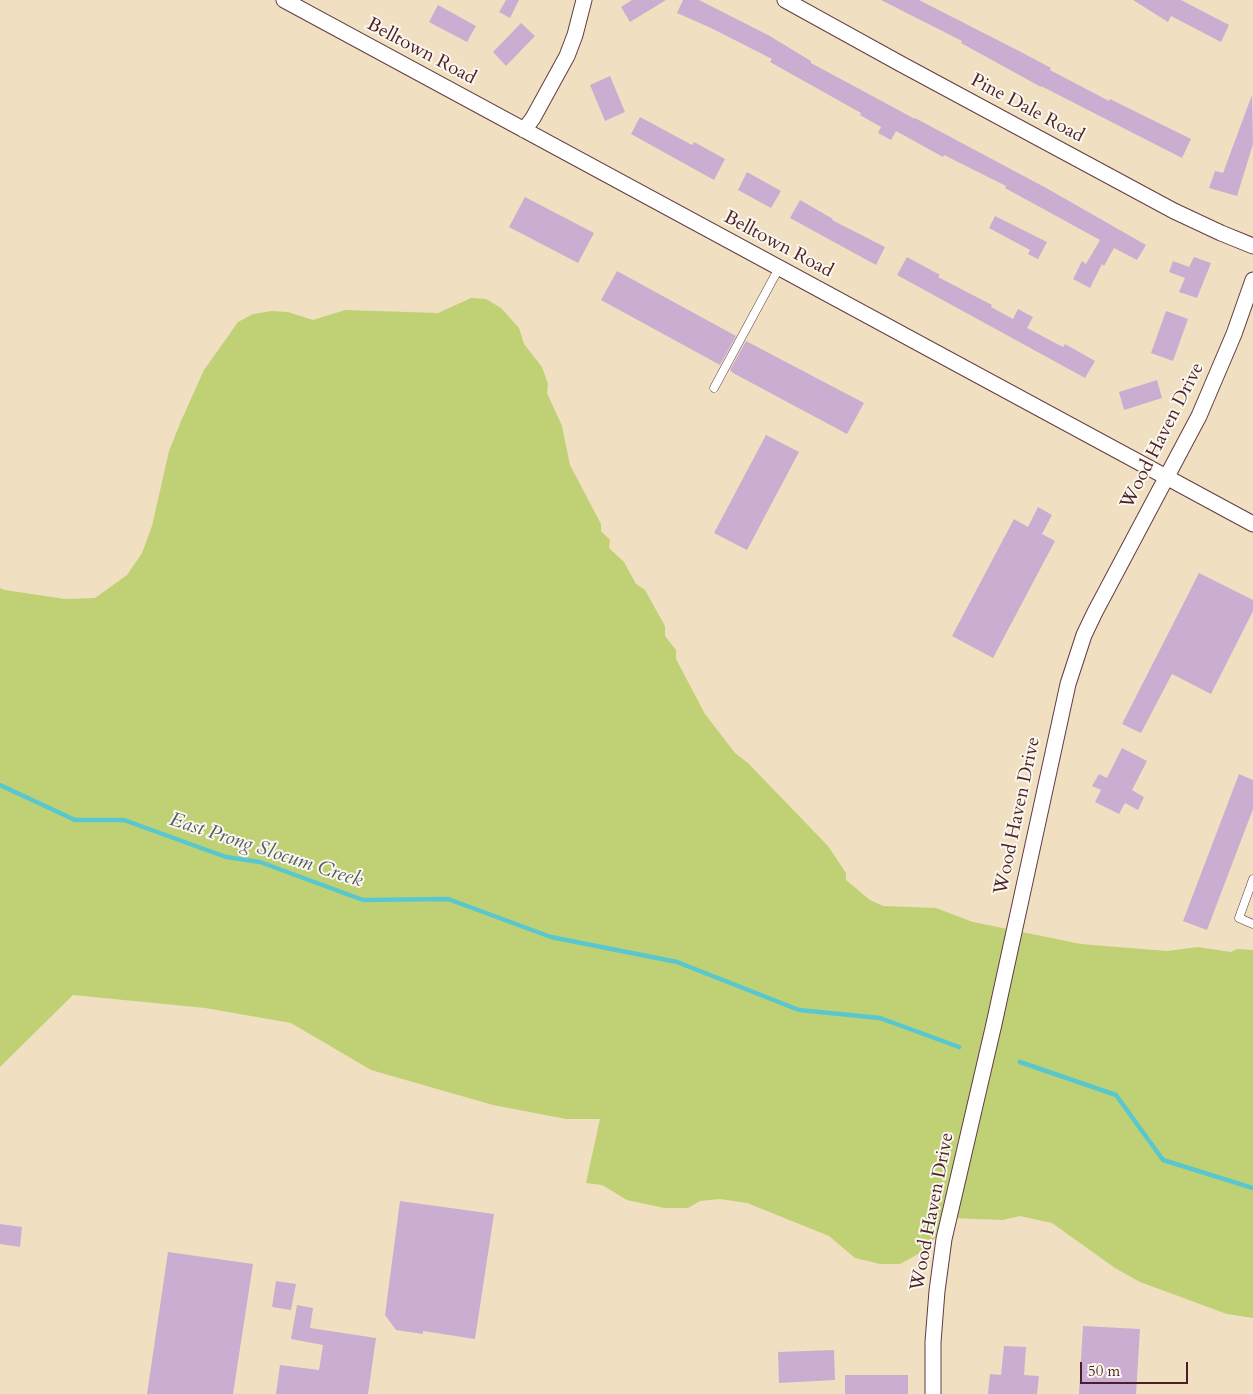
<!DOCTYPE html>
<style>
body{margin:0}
#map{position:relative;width:1253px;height:1394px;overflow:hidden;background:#f0e0c1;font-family:Cardo,serif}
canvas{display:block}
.scale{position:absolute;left:1080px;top:1362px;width:108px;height:22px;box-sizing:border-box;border:2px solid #4a1f2b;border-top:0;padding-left:6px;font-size:15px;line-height:18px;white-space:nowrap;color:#4a1f2b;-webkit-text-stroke:4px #fbf7ec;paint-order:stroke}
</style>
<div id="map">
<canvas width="1253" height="1394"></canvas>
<div class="scale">50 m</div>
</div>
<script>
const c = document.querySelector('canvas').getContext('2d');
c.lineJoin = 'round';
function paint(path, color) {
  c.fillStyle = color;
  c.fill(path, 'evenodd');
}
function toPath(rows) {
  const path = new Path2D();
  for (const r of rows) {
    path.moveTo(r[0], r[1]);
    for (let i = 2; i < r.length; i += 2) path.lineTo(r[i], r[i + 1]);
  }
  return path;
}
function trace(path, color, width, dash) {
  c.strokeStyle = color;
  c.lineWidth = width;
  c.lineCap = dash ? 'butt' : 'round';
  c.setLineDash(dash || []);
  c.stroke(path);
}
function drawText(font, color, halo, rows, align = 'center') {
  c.font = font + ' Cardo,serif';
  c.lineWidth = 4;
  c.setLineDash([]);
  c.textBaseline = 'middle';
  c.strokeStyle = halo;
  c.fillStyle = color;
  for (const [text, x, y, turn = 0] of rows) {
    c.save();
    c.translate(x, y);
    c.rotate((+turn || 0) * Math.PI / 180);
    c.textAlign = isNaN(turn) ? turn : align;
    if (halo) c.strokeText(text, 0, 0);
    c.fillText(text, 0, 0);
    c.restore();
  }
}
const green = toPath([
 [471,298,486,299,501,308,519,328,524,344,542,367,548,384,547,393,562,426,570,465,601,524,601,531,610,540,609,548,624,562,636,584,645,590,665,626,665,636,676,650,676,659,705,714,735,753,748,763,828,846,846,873,846,880,870,900,883,906,936,908,973,922,1081,944,1167,951,1198,947,1231,952,1237,949,1253,950,1253,1318,1227,1314,1140,1282,1115,1268,1052,1223,1020,1216,1003,1220,952,1218,924,1251,900,1264,880,1264,855,1258,829,1236,747,1203,720,1199,700,1201,688,1208,664,1208,627,1200,602,1185,586,1183,600,1119,566,1119,493,1105,371,1070,291,1023,205,1008,73,995,0,1067,0,588,5,590,65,599,95,598,127,575,142,553,152,526,169,451,181,421,204,370,238,322,253,314,272,311,288,312,313,320,345,310,438,313]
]);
const stream = toPath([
 [0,785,75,820,124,820,226,857,260,862,363,900,448,899,551,937,677,962,799,1010,880,1018,959,1047],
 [1020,1062,1116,1095,1163,1160,1253,1188]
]);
const building = toPath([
 [506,0,519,0,510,18,499,12],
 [632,0,666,0,630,22,621,7],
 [683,0,699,0,768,35,811,61,811,63,915,119,915,118,1048,189,1146,245,1137,260,1114,248,1104,266,1102,264,1090,288,1073,279,1082,261,1086,264,1100,240,1005,188,1006,186,944,155,943,157,896,131,891,140,878,133,881,127,860,115,861,113,770,62,772,59,711,28,677,13],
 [881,0,919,0,1019,51,1051,68,1050,70,1109,101,1110,99,1191,139,1182,158,1041,86,1041,87,961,43,962,41],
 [1133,0,1181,0,1229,25,1221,42,1171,16,1168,22],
 [438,5,476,26,467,42,429,22],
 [521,23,535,36,506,66,493,52],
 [610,76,625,112,605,121,590,85],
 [1252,95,1253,144,1237,196,1209,188,1215,171,1223,173],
 [640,117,692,145,694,142,725,159,714,180,631,134],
 [747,172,781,191,771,208,738,190],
 [525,197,594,233,578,263,509,227],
 [800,200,833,219,832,220,885,247,876,265,790,218],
 [995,216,1047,242,1038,259,1028,254,1030,250,989,228],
 [907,257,940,275,938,277,992,305,991,307,1013,319,1018,309,1033,317,1027,328,1063,347,1065,344,1095,361,1085,378,897,275],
 [1194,257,1211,263,1197,298,1179,292,1185,278,1169,272,1173,261,1189,267],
 [617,271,736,336,720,365,601,300],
 [1166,311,1188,319,1173,361,1151,353],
 [746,341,864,403,847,434,733,373,730,370],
 [1157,380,1162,398,1124,410,1119,392],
 [766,435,799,452,747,550,714,533],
 [1038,507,1052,515,1042,534,1055,541,993,658,952,636,1014,519,1028,527],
 [1199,573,1253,600,1253,611,1211,694,1172,674,1141,733,1122,724],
 [1122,748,1147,761,1132,790,1144,797,1138,810,1125,803,1119,814,1095,802,1101,790,1092,786,1099,774,1107,778],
 [1239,774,1253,780,1253,809,1207,930,1183,921],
 [400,1201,494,1214,475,1339,423,1331,423,1334,396,1330,385,1315],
 [0,1224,22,1227,20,1247,0,1244],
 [168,1252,253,1264,233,1394,147,1394],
 [276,1281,296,1284,291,1310,272,1307],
 [297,1305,313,1308,310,1328,376,1338,368,1394,276,1394,280,1365,319,1370,323,1345,291,1339],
 [1083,1326,1140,1329,1136,1394,1079,1394],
 [1004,1346,1026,1347,1024,1375,1039,1376,1037,1394,988,1394,990,1374,1001,1375],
 [834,1350,835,1380,779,1383,778,1352],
 [845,1375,908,1375,908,1394,845,1394]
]);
const service = toPath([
 [714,388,779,268],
 [1253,879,1239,918,1253,924]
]);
const minor = toPath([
 [284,0,1253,524],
 [785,0,901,64,1174,211,1221,233,1253,246],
 [524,130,533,118,567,56,575,35,584,0],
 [933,1394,933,1342,937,1291,944,1239,994,1024,1068,684,1084,635,1095,612,1199,416,1234,334,1253,280]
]);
const streetNames = [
 ["Belltown Road",421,52,28],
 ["Pine Dale Road",1027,109,28],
 ["Belltown Road",778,245,28],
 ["Wood Haven Drive",1163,436,-63],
 ["Wood Haven Drive",1018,816,-78],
 ["Wood Haven Drive",933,1212,-79]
];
const waterNames = [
 ["East Prong Slocum Creek",266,851,18]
];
paint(green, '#bfd174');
trace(stream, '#5ac7cf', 4.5);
paint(building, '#cbadd1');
trace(service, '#633c42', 9);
trace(minor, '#633c42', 17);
trace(service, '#fff', 8);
trace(minor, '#fff', 15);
drawText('19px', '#4a1f2b', '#fbf7ec', streetNames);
drawText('italic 20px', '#505a64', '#fbf7ec', waterNames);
</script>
